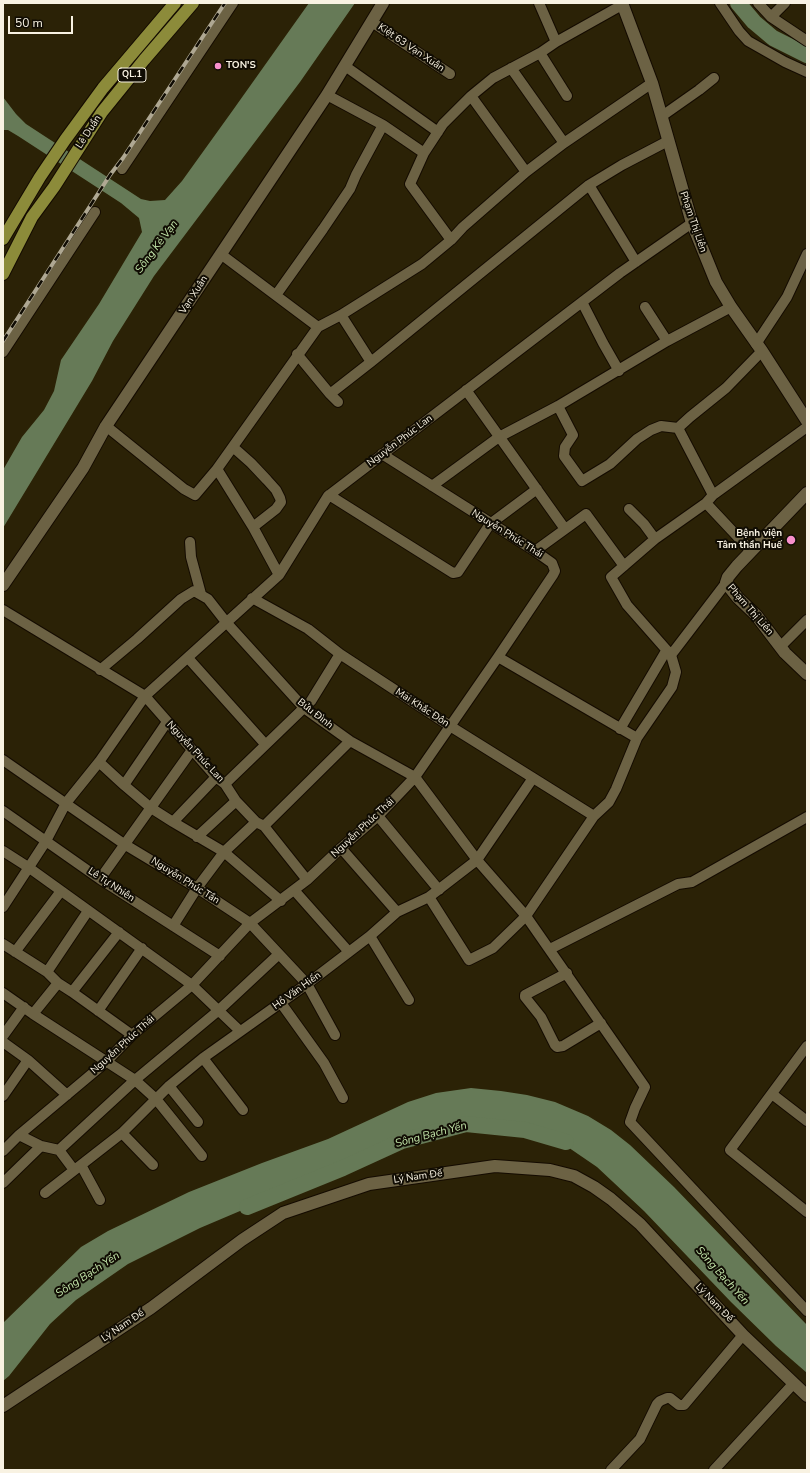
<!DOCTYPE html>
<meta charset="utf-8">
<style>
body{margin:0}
#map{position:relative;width:810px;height:1473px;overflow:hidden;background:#2b2206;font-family:"Nunito Sans",sans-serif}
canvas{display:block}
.frame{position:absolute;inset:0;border:4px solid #f8f2e2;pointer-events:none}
.scale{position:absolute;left:8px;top:16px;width:65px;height:18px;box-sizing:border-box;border:2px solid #f8f2e2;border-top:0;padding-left:5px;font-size:12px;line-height:14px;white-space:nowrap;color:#f8f2e2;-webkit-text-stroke:3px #100c03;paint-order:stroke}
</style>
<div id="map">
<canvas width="810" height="1473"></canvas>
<div class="frame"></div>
<div class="scale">50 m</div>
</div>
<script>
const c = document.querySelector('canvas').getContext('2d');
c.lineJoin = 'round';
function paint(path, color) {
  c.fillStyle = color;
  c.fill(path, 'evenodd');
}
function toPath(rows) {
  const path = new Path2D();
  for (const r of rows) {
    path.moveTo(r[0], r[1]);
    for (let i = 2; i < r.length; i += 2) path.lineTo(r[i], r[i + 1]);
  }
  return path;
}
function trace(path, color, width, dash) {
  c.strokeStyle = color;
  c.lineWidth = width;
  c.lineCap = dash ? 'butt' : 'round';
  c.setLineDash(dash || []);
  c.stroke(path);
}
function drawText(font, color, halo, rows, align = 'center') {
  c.font = font + ' "Nunito Sans",sans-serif';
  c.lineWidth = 4;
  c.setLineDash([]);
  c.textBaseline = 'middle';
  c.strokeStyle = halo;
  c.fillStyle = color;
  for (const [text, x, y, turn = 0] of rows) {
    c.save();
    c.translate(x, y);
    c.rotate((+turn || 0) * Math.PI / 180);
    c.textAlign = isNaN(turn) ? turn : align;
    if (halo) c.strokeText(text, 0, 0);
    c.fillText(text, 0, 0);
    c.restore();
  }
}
const water = toPath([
 [309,3,355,3,300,82,154,276,113,341,92,381,3,528,3,470,22,437,44,410,54,391,61,360,99,304,142,232,139,218,121,203,18,136,8,130,3,130,3,97,16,114,26,124,141,199,150,201,165,200,182,181,233,110],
 [471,1088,501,1091,527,1095,555,1102,588,1116,611,1130,630,1145,674,1187,807,1325,807,1373,776,1346,731,1302,644,1211,597,1167,559,1141,528,1129,499,1124,476,1124,450,1127,412,1138,200,1228,128,1264,76,1300,50,1324,9,1376,3,1381,3,1323,81,1247,108,1231,189,1192,262,1163,328,1139,408,1102,436,1093]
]);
const river = toPath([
 [738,3,754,22,773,38,807,55],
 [247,1207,343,1168,402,1141,466,1124,525,1130,566,1142]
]);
const minor = toPath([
 [539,3,556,42],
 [720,3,739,31,748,41,785,62,807,72],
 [758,3,771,17,807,41],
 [771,17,785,3],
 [372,22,450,74],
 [540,53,567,96],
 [345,66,438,132],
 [511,68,564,143],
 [327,95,383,125,424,153],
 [471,96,526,172],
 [662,116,699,90,714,78],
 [122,169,233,3],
 [589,185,636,262],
 [451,240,410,184,424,153,443,124,471,96,493,78,540,53,556,42,622,5],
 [222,255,318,327],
 [276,295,323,229,350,189,356,175,383,125],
 [582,302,603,343,619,371],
 [645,307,667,341],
 [341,315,371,362],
 [756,344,787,297,807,254],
 [3,352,95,212],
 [297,354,330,394,338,402],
 [466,390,565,529],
 [330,394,371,362,589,185,622,165,668,141],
 [558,406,573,435,565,447,564,456,582,481,610,464,637,439,651,430,661,426,678,428,690,417,726,388,762,351],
 [106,426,184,489,195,495,217,469,318,327,341,315,422,264,451,240,463,227,526,172,564,143,652,83],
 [678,428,713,495],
 [233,447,251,463,267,480,276,490,280,498,281,502,276,509,253,527],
 [217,469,253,527,279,575],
 [432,486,499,437,558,406,667,341,731,307],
 [329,495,453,573,458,572,490,524,537,489],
 [706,503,751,551],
 [629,509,644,524,655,539],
 [190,542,191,557,201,594],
 [535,551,586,514,624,566],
 [252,598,308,629,340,654,450,726,594,816],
 [3,610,145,696,216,777,225,784,236,801,256,822,264,826,307,880],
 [780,647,807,620],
 [671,655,726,583],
 [498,657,637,738],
 [188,658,265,744],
 [100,670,137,639,181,599,194,591,208,599,226,622,304,708,350,741,415,777,477,860,526,916,645,1087,635,1108,630,1122,807,1311],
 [620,729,666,651],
 [3,760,124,844,197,888,250,923,307,984,335,1035],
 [99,762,124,785,151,808,173,822,224,852,281,901],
 [225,784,311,701,340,654],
 [124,785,167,722],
 [3,811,100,879,220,956],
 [378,816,439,890],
 [173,822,216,777],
 [264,826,350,741],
 [197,837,236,801],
 [341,848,397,912],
 [3,851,28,867,192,985,240,1031],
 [100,879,192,750],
 [294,890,349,952],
 [429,897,469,960,493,948,526,916,594,816,609,802,616,789,637,738,672,687,676,672,671,655,627,605,611,577,655,539,706,503,713,495,807,427],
 [3,907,46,841,66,803,99,762,145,696,279,575,328,496,620,273,692,223],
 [173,926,197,888,224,852,256,822],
 [370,936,409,1000],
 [3,944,47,972,58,983,72,992,132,1035],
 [550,949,678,884,692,882,807,817],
 [15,952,61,891],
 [47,972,88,911],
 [567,973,525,995,525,997,541,1017,555,1045,557,1047,563,1046,601,1023],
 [72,992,119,932],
 [3,993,33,1014,135,1080,156,1099,202,1156],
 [281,1003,324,1063,343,1098],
 [98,1011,142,948],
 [33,1014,58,983],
 [3,1036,24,1007],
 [3,1042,28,1060,67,1095],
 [807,1046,730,1150,807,1212],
 [203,1058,243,1110],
 [169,1086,198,1122],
 [772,1094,807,1121],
 [3,1096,28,1060],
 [122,1133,153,1165],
 [19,1135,41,1146,59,1150,74,1170],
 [59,1150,135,1080,219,1010,279,954],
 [3,1151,19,1135,106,1062,132,1035,192,985,250,923,307,880,341,848,378,816,415,777,498,657,553,575,555,571,552,563,535,551,382,454],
 [81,1165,100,1200],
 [3,1183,41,1146],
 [45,1193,122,1133,169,1086,203,1058,307,984,370,936,397,912,429,897,477,860,533,778],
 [611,1470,640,1439,657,1404,660,1401,667,1398,670,1398,679,1405,684,1405,743,1335],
 [714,1470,794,1383]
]);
const tertiary = toPath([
 [622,3,652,83,692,223,716,282,731,307,762,351,807,421],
 [807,493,737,566,728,577,726,583,738,598,756,615,785,653,807,674],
 [3,585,83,468,106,426,327,95,383,3],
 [3,1406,151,1308,242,1240,283,1213,369,1184,495,1166,550,1170,574,1176,594,1187,611,1199,640,1224,743,1335,807,1396]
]);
const primary = toPath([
 [3,239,40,177,65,140,103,88,175,3],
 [3,274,32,217,54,187,102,112,144,60,193,3]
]);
const rail = toPath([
 [3,341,110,175,123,158,225,3]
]);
const markers = [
 [218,66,4,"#f890cb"],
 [791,540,5,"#f890cb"]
];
const shields = [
 [132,75,28]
];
const shieldNames = [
 ["QL.1",132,75]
];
const streetNames = [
 ["Kiệt 63 Vạn Xuân",411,48,34],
 ["Lê Duẩn",89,132,-57],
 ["Phạm Thị Liên",693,222,71],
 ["Vạn Xuân",194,295,-57],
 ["Nguyễn Phúc Lan",400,441,-37],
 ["Nguyễn Phúc Thái",507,534,32],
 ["Phạm Thị Liên",750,610,49],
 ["Mai Khắc Đôn",422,708,33],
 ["Bửu Đình",315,714,38],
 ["Nguyễn Phúc Lan",195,752,47],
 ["Nguyễn Phúc Thái",363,828,-43],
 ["Nguyễn Phúc Tần",185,881,32],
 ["Lê Tự Nhiên",111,885,33],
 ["Hồ Văn Hiến",297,991,-36],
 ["Nguyễn Phúc Thái",123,1045,-42],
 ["Lý Nam Đế",418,1177,-8],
 ["Lý Nam Đế",714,1303,46],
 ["Lý Nam Đế",123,1326,-34]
];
const poiNames = [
 ["TON'S",226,66],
 ["Bệnh viện",782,534,"right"],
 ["Tâm thần Huế",782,546,"right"]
];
const waterNames = [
 ["Sông Kẻ Vạn",157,247,-53],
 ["Sông Bạch Yến",431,1135,-15],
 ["Sông Bạch Yến",88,1275,-33],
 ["Sông Bạch Yến",722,1276,48]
];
paint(water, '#667a57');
trace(river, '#667a57', 16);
trace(minor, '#140b00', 12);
trace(tertiary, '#140b00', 14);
trace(primary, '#140b00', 14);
trace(minor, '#6c6244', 10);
trace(tertiary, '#6c6244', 12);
trace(primary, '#8c8b3a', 12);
trace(rail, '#afa893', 4);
trace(rail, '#100c03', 2.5, [8]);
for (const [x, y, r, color] of markers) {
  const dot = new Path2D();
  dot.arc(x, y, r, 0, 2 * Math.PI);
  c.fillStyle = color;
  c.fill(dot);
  trace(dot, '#100c03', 1.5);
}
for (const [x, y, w] of shields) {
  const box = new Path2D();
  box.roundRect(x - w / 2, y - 7, w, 14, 3);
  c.fillStyle = '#100c03';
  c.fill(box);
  trace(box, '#f8f2e2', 1);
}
drawText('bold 9px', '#f8f2e2', null, shieldNames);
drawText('10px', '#f8f2e2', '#100c03', streetNames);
drawText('bold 10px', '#f8f2e2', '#100c03', poiNames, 'left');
drawText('italic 11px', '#c3e6aa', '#100c03', waterNames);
</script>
